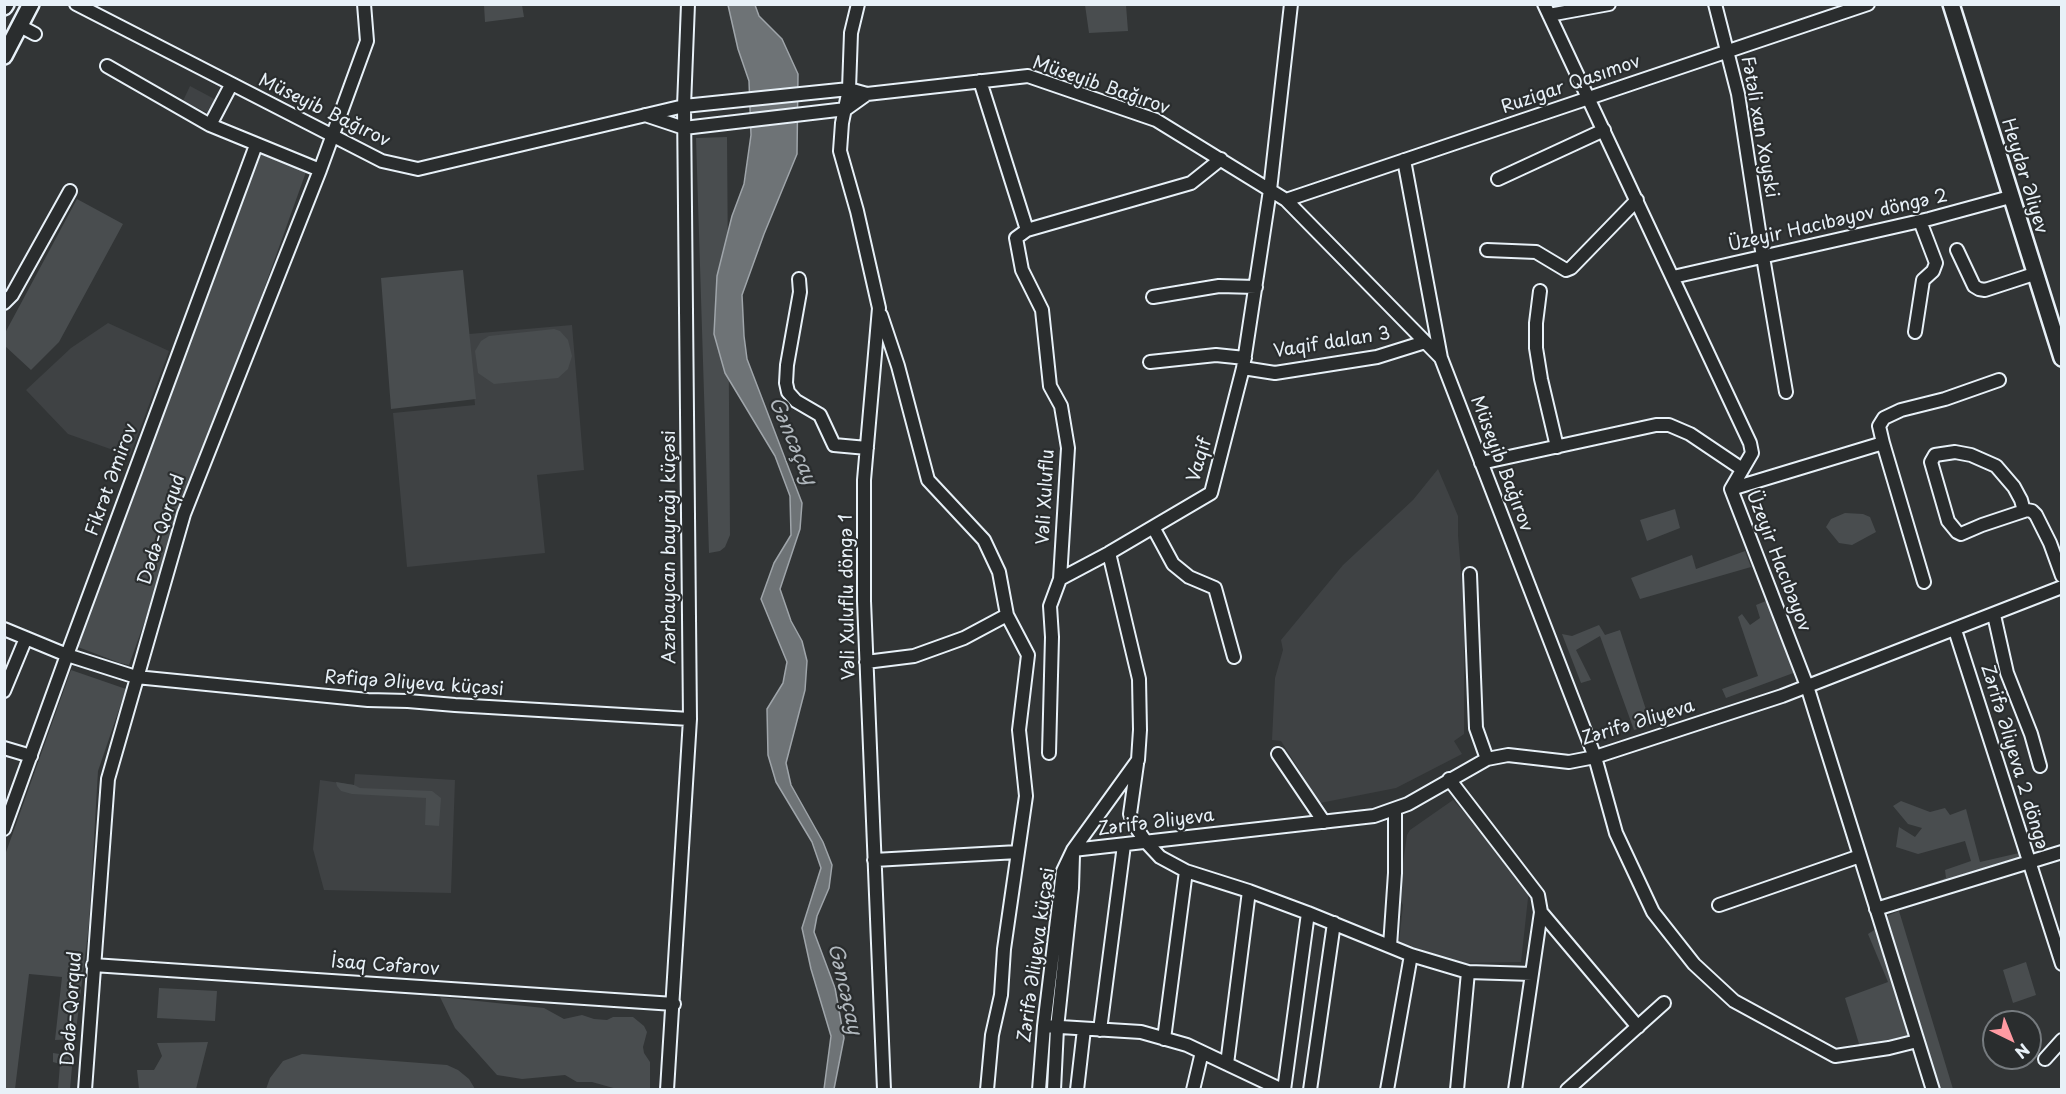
<!DOCTYPE html>
<meta charset="utf-8">
<style>
body{margin:0}
#map{position:relative;width:2066px;height:1094px;overflow:hidden;background:#323536;font-family:"Playpen Sans",sans-serif}
canvas{display:block}
.frame{position:absolute;inset:0;border:6px solid #e8f1f8;pointer-events:none}
.north{position:absolute;left:1982px;top:1010px;width:60px;height:60px;box-sizing:border-box;background:#2a2d2e;border:2px solid #767b7f;border-radius:50%;rotate:137deg;font-size:16px;font-weight:700;line-height:24px;text-align:center;color:#e8f1f8}
.north::after{content:'';display:block;margin:auto;width:21px;height:27px;background:#ff9aa2;clip-path:polygon(50% 0,100% 100%,50% 72%,0 100%)}
</style>
<div id="map">
<canvas width="2066" height="1094"></canvas>
<div class="frame"></div>
<div class="north">N</div>
</div>
<script>
const c = document.querySelector('canvas').getContext('2d');
c.lineJoin = 'round';
function paint(path, color) {
  c.fillStyle = color;
  c.fill(path, 'evenodd');
}
function toPath(rows) {
  const path = new Path2D();
  for (const r of rows) {
    path.moveTo(r[0], r[1]);
    for (let i = 2; i < r.length; i += 2) path.lineTo(r[i], r[i + 1]);
  }
  return path;
}
function trace(path, color, width, dash) {
  c.strokeStyle = color;
  c.lineWidth = width;
  c.lineCap = dash ? 'butt' : 'round';
  c.setLineDash(dash || []);
  c.stroke(path);
}
function drawText(font, color, halo, rows, align = 'center') {
  c.font = font + ' "Playpen Sans",sans-serif';
  c.lineWidth = 4.5;
  c.setLineDash([]);
  c.textBaseline = 'middle';
  c.strokeStyle = halo;
  c.fillStyle = color;
  for (const [text, x, y, turn = 0] of rows) {
    c.save();
    c.translate(x, y);
    c.rotate((+turn || 0) * Math.PI / 180);
    c.textAlign = isNaN(turn) ? turn : align;
    if (halo) c.strokeText(text, 0, 0);
    c.fillText(text, 0, 0);
    c.restore();
  }
}
const built = toPath([
 [190,86,220,102,214,116,183,101],
 [108,323,169,351,130,456,68,434,26,390,71,348],
 [572,325,584,470,537,475,545,553,407,567,393,413,475,405,469,334],
 [1438,469,1458,516,1458,535,1464,608,1464,734,1454,741,1462,754,1396,788,1320,803,1281,741,1272,740,1275,678,1283,650,1281,640,1343,565,1413,500],
 [355,774,455,780,451,893,324,890,313,849,320,780,354,785],
 [1453,800,1503,855,1529,889,1521,962,1460,963,1399,942,1403,905,1398,897,1407,835,1410,830]
]);
const green = toPath([
 [484,5,522,5,524,17,485,22],
 [1085,5,1126,5,1128,31,1089,33],
 [727,137,730,535,725,547,720,551,709,553,696,138],
 [258,153,306,172,129,665,120,663,78,647],
 [77,199,123,224,59,342,31,370,5,346,5,333],
 [463,270,476,399,391,409,381,278],
 [554,329,560,331,568,340,572,356,568,369,558,378,494,384,478,373,475,351,481,341,489,336],
 [1675,509,1680,528,1647,541,1640,520],
 [1845,513,1863,514,1870,517,1876,532,1852,545,1839,543,1826,527,1831,519],
 [1745,551,1751,567,1640,599,1631,578,1692,555,1696,569],
 [1771,599,1796,672,1726,698,1722,689,1758,676,1738,617,1742,614,1750,625,1760,618,1756,605],
 [1599,625,1605,635,1620,630,1651,725,1634,730,1600,636,1576,650,1591,680,1581,683,1562,634,1572,636],
 [71,670,126,689,98,771,89,924,75,1039,55,1040,62,977,29,974,15,1089,5,1089,5,855],
 [336,782,354,785,360,788,432,791,441,798,439,826,425,825,426,798,352,794,341,791,337,786],
 [1901,801,1930,812,1945,808,1950,815,1966,809,1980,862,2019,853,2023,860,1911,896,1906,892,1946,878,1945,870,1971,861,1965,841,1918,854,1896,847,1899,827,1915,837,1922,828,1908,824,1893,806],
 [1899,911,1953,1089,1935,1089,1882,918],
 [1879,927,1912,1036,1860,1047,1845,998,1888,982,1868,934],
 [2026,962,2036,995,2013,1003,2003,970],
 [159,988,217,991,215,1021,157,1018],
 [440,997,544,1008,564,1019,582,1015,594,1019,607,1020,613,1017,633,1017,644,1026,647,1032,643,1047,644,1053,650,1062,650,1089,617,1089,592,1082,577,1082,565,1075,522,1079,497,1075,455,1028],
 [208,1042,196,1089,139,1089,137,1070,154,1070,162,1056,157,1043],
 [53,1053,73,1056,70,1089,58,1089,60,1064,53,1062],
 [302,1054,447,1065,458,1070,469,1079,475,1089,266,1089,270,1078,283,1061]
]);
const water = toPath([
 [728,5,755,5,759,16,782,39,798,74,797,154,764,234,742,295,744,336,747,359,802,503,800,529,780,589,791,621,802,641,807,661,805,690,786,763,791,785,823,842,832,865,829,888,817,916,814,932,835,988,844,1038,834,1089,824,1089,831,1036,811,969,802,928,821,868,812,842,776,782,768,755,767,709,783,683,787,662,761,599,774,563,791,535,790,496,775,456,725,373,714,334,717,276,732,216,744,184,751,135,749,81,738,49,728,5]
]);
const minor = toPath([
 [76,4,382,161,418,169,684,106,849,89,867,94,1028,76,1156,120,1286,200,1441,358,1595,757,1616,833,1653,912,1694,964,1734,1001,1835,1056,1889,1048,1917,1041],
 [858,4,851,33,849,89,842,123,840,151,857,211,879,308,864,480,864,601,884,1090],
 [1544,4,1750,443,1752,453,1731,489,1807,686,1933,1090],
 [1715,4,1738,94,1763,257,1786,392],
 [1549,15,1609,4],
 [20,26,35,34],
 [107,66,210,125,320,170],
 [980,81,1027,230,1016,238,1022,270,1042,310,1050,386,1061,406,1068,448,1060,579,1109,553,1211,493,1243,368,1270,190,1291,4],
 [645,115,684,128,846,109,867,94],
 [210,125,231,85],
 [1404,160,1441,358],
 [1498,179,1604,130],
 [1286,200,1868,4],
 [1027,230,1191,183,1221,159],
 [1487,250,1536,252,1566,270,1571,268,1637,200],
 [1957,250,1974,286,1979,289,1985,290,2034,274],
 [1673,277,1929,219,2010,197],
 [799,279,800,292,787,365,786,383,788,392,796,401,820,415,834,445,867,448],
 [1540,291,1536,323,1536,348,1541,379,1557,447],
 [1153,297,1219,286,1256,287],
 [4,303,12,295,70,191],
 [881,315,898,366,928,480,984,540,999,572,1007,615,1028,655,1019,730,1026,796,1004,949,1001,995,992,1035,987,1090],
 [1915,332,1923,280,1933,271,1936,263,1920,221],
 [1150,362,1216,355,1245,358],
 [1243,368,1275,373,1377,357,1425,342],
 [1883,443,1879,426,1884,418,1901,410,1945,399,1999,380],
 [1481,463,1656,425,1669,425,1690,434,1742,469],
 [1731,489,1883,443,1924,582],
 [2024,511,2021,500,2014,487,1996,466,1971,455,1955,452,1935,455,1931,462,1948,521,1957,532,1961,534,1982,525,2027,510,2032,511,2036,515,2050,543,2062,576],
 [1153,527,1173,564,1189,577,1215,588,1234,657],
 [1470,574,1476,728,1487,759],
 [1994,615,2007,673,2031,734,2040,766],
 [4,629,67,655,136,677,368,700,408,701,455,705,690,719],
 [1955,630,2062,964],
 [866,662,914,656,964,638,1007,615],
 [4,691,26,638],
 [4,748,31,756],
 [1049,753,1052,637,1050,606,1060,579],
 [1278,754,1324,822],
 [1137,764,1130,814,1133,823,1146,842,1160,857,1186,871,1249,891,1308,913,1411,955,1468,972,1532,974],
 [1449,779,1538,895,1541,912,1515,1090],
 [4,829,67,655,256,145],
 [1073,850,1374,816,1408,804,1487,759,1508,755,1569,762,1595,757,1782,696,2062,587],
 [874,860,1018,852],
 [1719,905,1860,856],
 [1876,909,2062,852],
 [1541,912,1638,1027],
 [1390,946,1395,873,1395,810],
 [93,965,674,1004],
 [1044,1026,1141,1032,1187,1045,1282,1090],
 [1100,1030,1124,845],
 [1164,1039,1186,871],
 [2045,1059,2062,1040],
 [1227,1064,1249,891],
 [85,1090,108,779,184,514,320,170,367,41,364,4],
 [667,1090,690,719,684,106,688,4],
 [1039,1090,1044,1026,1063,871,1073,850,1138,760,1140,730,1139,679,1109,553],
 [1054,1090,1057,1028,1072,888,1073,855],
 [1077,1090,1084,1029],
 [1193,1090,1202,1052],
 [1284,1090,1308,913],
 [1310,1090,1334,923],
 [1387,1090,1411,955],
 [1457,1090,1468,972],
 [1567,1090,1664,1003]
]);
const major = toPath([
 [1951,4,2062,358],
 [4,7,6,4],
 [4,56,31,4]
]);
const streetNames = [
 ["Ruzigar Qasımov",1571,85,-19],
 ["Müseyib Bağırov",1101,86,19],
 ["Müseyib Bağırov",324,111,26],
 ["Fətəli xan Xoyski",1759,127,80],
 ["Heydər Əliyev",2024,176,73],
 ["Üzeyir Hacıbəyov döngə 2",1838,221,-13],
 ["Vaqif dalan 3",1332,343,-9],
 ["Vaqif",1200,460,-73],
 ["Müseyib Bağırov",1501,464,69],
 ["Fikrət Əmirov",112,480,-70],
 ["Vəli Xuluflu",1046,497,-87],
 ["Dədə-Qorqud",162,530,-72],
 ["Azərbaycan bayrağı küçəsi",670,547,-90],
 ["Üzeyir Hacıbəyov",1778,561,69],
 ["Vəli Xuluflu döngə 1",848,597,-91],
 ["Rəfiqə Əliyeva küçəsi",414,684,4],
 ["Zərifə Əliyeva",1638,723,-17],
 ["Zərifə Əliyeva 2 döngə",2014,757,73],
 ["Zərifə Əliyeva",1156,823,-7],
 ["Zərifə Əliyeva küçəsi",1037,955,-82],
 ["İsaq Cəfərov",385,966,4],
 ["Dədə-Qorqud",72,1009,-86]
];
const waterNames = [
 ["Gəncəçay",792,441,67],
 ["Gəncəçay",844,989,77]
];
paint(built, '#3f4244');
paint(green, '#494d4f');
paint(water, '#6e7376');
trace(water, '#9fa5aa', 1.5);
trace(minor, '#e8f1f8', 16);
trace(major, '#e8f1f8', 20);
trace(minor, '#2a2d2e', 12);
trace(major, '#2a2d2e', 15);
drawText('18px', '#e8f1f8', '#2a2d2e', streetNames);
drawText('italic 20px', '#b1b8be', '#2a2d2e', waterNames);
</script>
